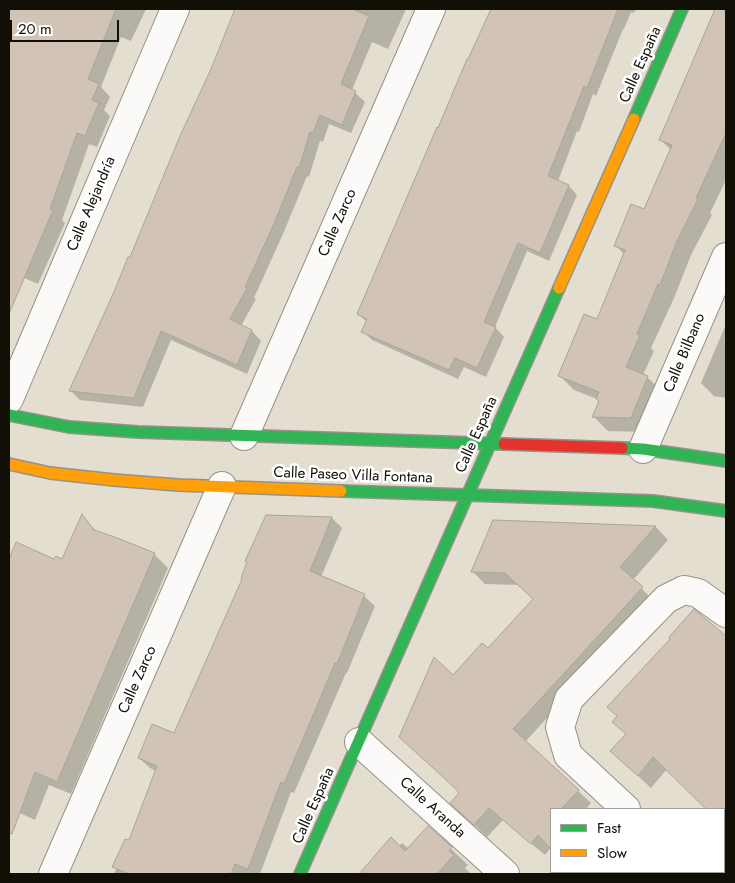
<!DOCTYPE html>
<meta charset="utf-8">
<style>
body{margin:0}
#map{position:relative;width:735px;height:883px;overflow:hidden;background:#e3decf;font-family:Jost,sans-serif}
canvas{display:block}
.frame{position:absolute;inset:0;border:10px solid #120f06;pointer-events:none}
.legend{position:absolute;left:550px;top:808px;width:175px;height:65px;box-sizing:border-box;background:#fff;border:1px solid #a09f9b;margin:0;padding:6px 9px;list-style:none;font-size:15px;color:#120f06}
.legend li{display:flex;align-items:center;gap:10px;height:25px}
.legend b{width:25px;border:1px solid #a09f9b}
.scale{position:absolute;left:10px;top:20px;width:109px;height:22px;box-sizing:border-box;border:2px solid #120f06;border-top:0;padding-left:6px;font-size:15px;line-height:18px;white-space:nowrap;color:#120f06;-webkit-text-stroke:4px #fff;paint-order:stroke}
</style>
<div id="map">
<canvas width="735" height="883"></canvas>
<div class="frame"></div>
<ul class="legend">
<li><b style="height:6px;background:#30b455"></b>Fast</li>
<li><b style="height:6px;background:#ff9f0a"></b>Slow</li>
</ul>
<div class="scale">20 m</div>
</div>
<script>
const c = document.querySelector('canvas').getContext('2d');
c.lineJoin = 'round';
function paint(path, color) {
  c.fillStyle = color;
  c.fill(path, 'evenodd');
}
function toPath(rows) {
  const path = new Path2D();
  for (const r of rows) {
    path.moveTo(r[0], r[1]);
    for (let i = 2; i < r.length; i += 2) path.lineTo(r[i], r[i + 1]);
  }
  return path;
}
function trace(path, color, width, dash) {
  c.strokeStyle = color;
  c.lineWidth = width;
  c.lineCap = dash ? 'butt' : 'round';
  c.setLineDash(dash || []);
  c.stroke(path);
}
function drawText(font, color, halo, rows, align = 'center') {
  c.font = font + ' Jost,sans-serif';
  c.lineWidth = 5;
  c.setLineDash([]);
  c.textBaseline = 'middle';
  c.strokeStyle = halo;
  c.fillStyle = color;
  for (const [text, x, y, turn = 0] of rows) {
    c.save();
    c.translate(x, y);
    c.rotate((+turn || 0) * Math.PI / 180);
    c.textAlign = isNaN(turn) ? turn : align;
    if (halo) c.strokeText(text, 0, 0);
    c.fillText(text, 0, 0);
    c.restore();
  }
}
const shadow = toPath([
 [9,9,146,9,131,41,121,37,101,87,110,97,104,110,110,116,97,147,89,144,62,220,65,223,38,284,15,274,9,290],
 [238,9,406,9,388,49,372,42,352,90,365,102,351,133,329,124,323,142,320,141,309,177,307,176,283,234,254,298,256,299,241,326,252,331,261,341,247,374,171,340,143,407,80,400,71,391,116,293],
 [492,9,636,9,634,13,631,12,624,29,623,29,596,96,593,94,579,132,577,131,558,181,569,186,577,195,549,261,527,251,495,327,504,337,486,377,464,367,458,379,372,340,363,331,367,322,358,314],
 [717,9,726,9,726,180,710,213,712,215,691,255,674,298,651,348,654,351,643,375,647,377,662,391,645,432,608,431,594,417,600,402,597,399,574,390,560,376,598,321,624,254,615,245,645,211,671,150,661,140],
 [726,324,726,398,714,396,701,383],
 [82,516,98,533,154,554,168,568,71,794,49,785,35,820,9,808,9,555,63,561],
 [332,518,342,528,321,577,364,596,375,606,347,673,346,673,294,793,291,792,260,874,114,874,129,842,156,771,150,768,139,758,175,734],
 [494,522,656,527,668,540,633,580,654,601,525,742,591,803,586,809,551,809,551,848,545,855,503,820,487,837,464,815,461,793,453,676,488,650,534,600,519,585,485,584,472,571],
 [719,632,726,639,726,651,718,660,726,669,726,872,724,874,719,874,716,872,724,872,724,809,708,809,667,769,651,788,625,764,627,735,614,722],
 [428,827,468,865,465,868,470,873,468,874,374,874,367,867,399,846,402,843,409,849],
 [584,872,698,872,695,874,587,874]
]);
const building = toPath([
 [9,9,116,9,88,79,99,84,92,100,99,103,85,136,77,133,50,209,53,210,9,314,9,9],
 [235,9,352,9,369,16,341,84,356,91,342,125,320,115,313,133,310,132,299,168,297,167,274,224,245,287,247,288,230,319,252,330,237,365,161,331,134,398,69,391,114,292,128,257,130,257,180,136,211,69,235,9],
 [491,9,618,9,587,88,584,86,548,176,569,185,540,253,518,243,484,322,496,327,477,368,455,358,449,370,361,332,367,319,357,314,437,127,438,128,467,59,468,59,491,9],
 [715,9,726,9,726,133,696,198,698,199,677,241,660,285,658,284,637,334,640,335,626,367,648,376,631,418,592,417,599,401,596,399,599,392,558,376,584,314,597,319,625,250,614,246,631,204,644,209,672,145,659,140,715,9],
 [82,514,94,530,112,536,155,553,57,782,35,772,12,834,9,833,9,559,16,542,54,559,56,556,62,559,82,514],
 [266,515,332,517,310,571,365,594,337,664,335,663,284,784,281,782,248,869,235,864,231,874,129,874,112,867,125,839,129,840,157,766,138,758,152,724,174,733,242,579,241,578,247,562,245,561,266,515],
 [493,520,656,526,620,567,643,587,513,729,579,790,561,809,551,809,551,849,538,835,531,844,489,808,474,825,450,803,459,793,455,788,399,737,434,657,453,675,482,643,488,648,533,599,505,573,471,572,493,520],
 [694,609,726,636,726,809,706,809,653,757,638,776,610,751,626,734,612,722,617,716,607,707,670,639,669,637,694,609],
 [428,826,452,847,449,851,454,855,437,874,359,874,391,837,405,851,428,826]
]);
const street = toPath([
 [9,399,175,9],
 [244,436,431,9],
 [643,449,726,257],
 [359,742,505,874],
 [626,809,568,755,560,727,569,699,666,599,684,590,698,593,726,613],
 [693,872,696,874],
 [53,874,222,486]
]);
const fast = toPath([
 [634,119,682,9],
 [9,415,69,427,138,432,504,444],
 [622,448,643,449,726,461],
 [341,491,653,501,726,511],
 [300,874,559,288]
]);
const slow = toPath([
 [559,288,634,119],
 [9,464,50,473,114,480,178,485,341,491]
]);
const jam = toPath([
 [504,444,622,448]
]);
const streetNames = [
 ["Calle España",641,65,-66],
 ["Calle Alejandría",92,204,-67],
 ["Calle Zarco",338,223,-66],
 ["Calle Bilbano",685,353,-67],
 ["Calle España",477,435,-66],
 ["Calle Paseo Villa Fontana",353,476,2],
 ["Calle Zarco",138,680,-66],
 ["Calle España",314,806,-66],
 ["Calle Aranda",432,808,42]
];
paint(shadow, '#0003');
paint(building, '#d1c4b7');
trace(building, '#a9a399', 1);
trace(street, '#959287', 30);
trace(fast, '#959287', 14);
trace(slow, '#959287', 14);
trace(jam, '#959287', 14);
trace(street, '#fbfaf8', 28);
trace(fast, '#30b455', 11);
trace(slow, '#ff9f0a', 11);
trace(jam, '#e5322d', 11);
drawText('15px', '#120f06', '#fff', streetNames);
</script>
